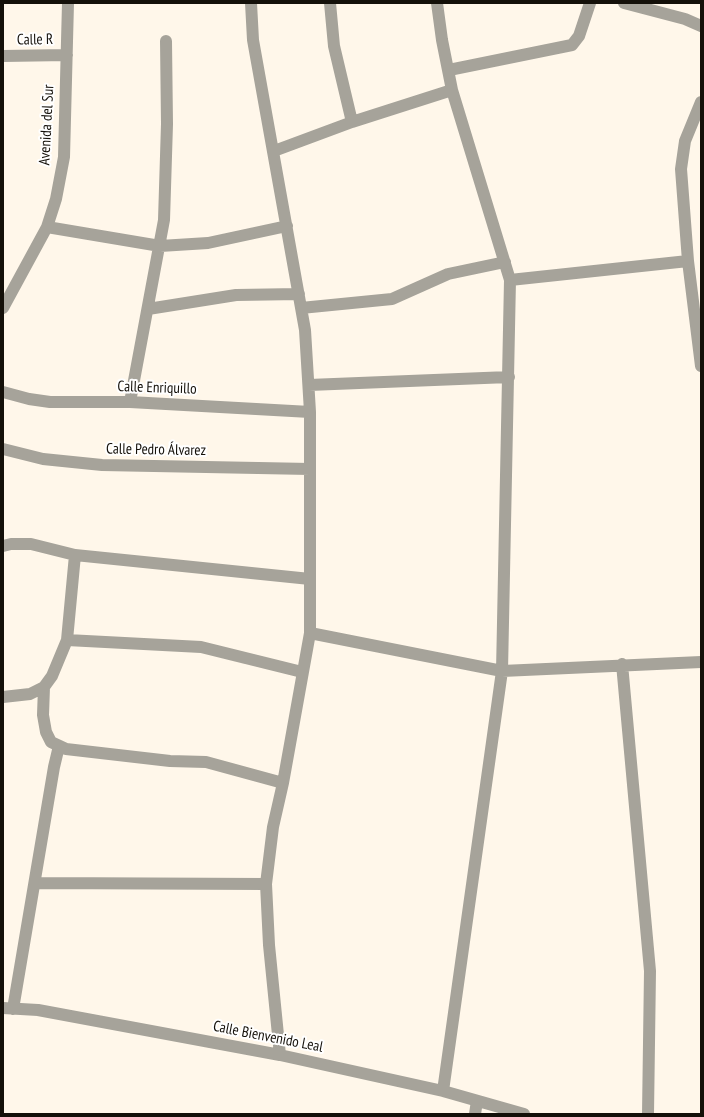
<!DOCTYPE html>
<meta charset="utf-8">
<style>
body{margin:0}
#map{position:relative;width:704px;height:1117px;overflow:hidden;background:#fff7ea;font-family:"PT Sans Narrow",sans-serif}
canvas{display:block}
.frame{position:absolute;inset:0;border:4px solid #141009;pointer-events:none}
</style>
<div id="map">
<canvas width="704" height="1117"></canvas>
<div class="frame"></div>
</div>
<script>
const c = document.querySelector('canvas').getContext('2d');
c.lineJoin = 'round';
function toPath(rows) {
  const path = new Path2D();
  for (const r of rows) {
    path.moveTo(r[0], r[1]);
    for (let i = 2; i < r.length; i += 2) path.lineTo(r[i], r[i + 1]);
  }
  return path;
}
function trace(path, color, width, dash) {
  c.strokeStyle = color;
  c.lineWidth = width;
  c.lineCap = dash ? 'butt' : 'round';
  c.setLineDash(dash || []);
  c.stroke(path);
}
function drawText(font, color, halo, rows, align = 'center') {
  c.font = font + ' "PT Sans Narrow",sans-serif';
  c.lineWidth = 4;
  c.setLineDash([]);
  c.textBaseline = 'middle';
  c.strokeStyle = halo;
  c.fillStyle = color;
  for (const [text, x, y, turn = 0] of rows) {
    c.save();
    c.translate(x, y);
    c.rotate((+turn || 0) * Math.PI / 180);
    c.textAlign = isNaN(turn) ? turn : align;
    if (halo) c.strokeText(text, 0, 0);
    c.fillText(text, 0, 0);
    c.restore();
  }
}
const street = toPath([
 [251,3,253,40,305,330,310,412,310,633,283,783,273,827,266,884,269,945,280,1055],
 [330,3,334,46,352,122],
 [437,3,442,40,452,90,510,280,502,671,443,1091],
 [624,3,685,19,701,26],
 [3,56,67,55],
 [449,70,572,45,579,36,590,3],
 [701,102,685,141,681,169,688,261,701,366],
 [274,151,352,122,452,90],
 [47,227,160,246,208,243,287,226],
 [510,280,688,261],
 [3,308,47,227,56,199,64,157,68,3],
 [301,308,392,299,448,274,505,262],
 [148,309,236,295,299,294],
 [309,385,509,377],
 [3,392,29,399,50,402,130,402,310,412],
 [130,402,164,220,167,124,166,41],
 [3,449,43,459,102,465,310,469],
 [3,546,11,544,31,544,75,555,310,579],
 [310,633,502,671,701,662],
 [67,640,201,647,302,672],
 [622,664,650,971,648,1114],
 [44,687,43,715,46,732,51,742,66,749,170,761,206,762,283,783],
 [3,697,30,694,44,687,52,676,67,640,75,555],
 [35,883,266,884],
 [3,1008,38,1010,280,1055,443,1091,524,1114],
 [13,1009,54,767,59,746],
 [475,1114,477,1101]
]);
const streetNames = [
 ["Calle R",35,40,-1],
 ["Avenida del Sur",47,125,-87],
 ["Calle Enriquillo",157,388,2],
 ["Calle Pedro Álvarez",156,450,1],
 ["Calle Bienvenido Leal",268,1037,11]
];
trace(street, '#a6a39a', 12);
drawText('15px', '#141009', '#fff', streetNames);
</script>
